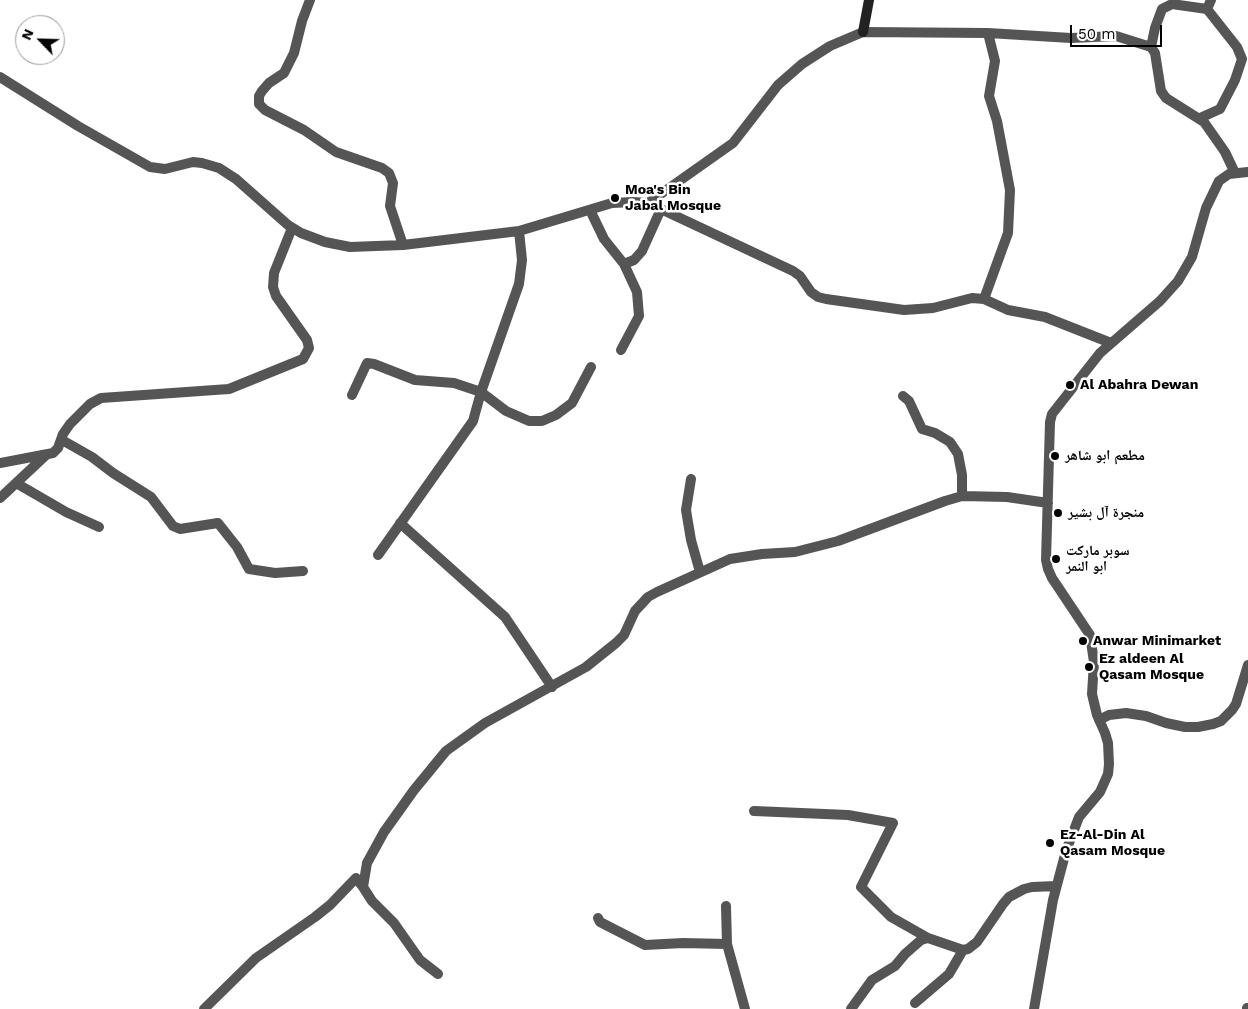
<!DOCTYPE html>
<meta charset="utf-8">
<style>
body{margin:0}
#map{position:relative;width:1248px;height:1009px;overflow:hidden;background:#fff;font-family:"Work Sans",sans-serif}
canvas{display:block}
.north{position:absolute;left:15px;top:15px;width:50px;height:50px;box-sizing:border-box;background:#fff;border:1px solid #999;border-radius:50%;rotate:294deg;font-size:14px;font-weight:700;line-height:20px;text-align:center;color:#000}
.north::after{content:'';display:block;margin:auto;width:18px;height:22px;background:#000;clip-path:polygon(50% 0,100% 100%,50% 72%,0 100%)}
.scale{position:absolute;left:1070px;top:25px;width:92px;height:22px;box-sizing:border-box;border:2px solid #000;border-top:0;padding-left:6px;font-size:15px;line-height:18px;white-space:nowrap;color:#000;-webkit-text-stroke:4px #fff;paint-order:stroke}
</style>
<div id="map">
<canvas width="1248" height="1009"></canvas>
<div class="north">N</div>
<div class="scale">50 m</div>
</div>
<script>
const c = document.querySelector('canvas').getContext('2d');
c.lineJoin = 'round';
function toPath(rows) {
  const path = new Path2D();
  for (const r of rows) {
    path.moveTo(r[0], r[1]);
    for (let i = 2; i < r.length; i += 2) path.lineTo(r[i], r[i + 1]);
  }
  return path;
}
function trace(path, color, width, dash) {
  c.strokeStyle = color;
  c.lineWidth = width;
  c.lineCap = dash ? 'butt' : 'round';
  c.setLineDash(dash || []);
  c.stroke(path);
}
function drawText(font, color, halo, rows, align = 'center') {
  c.font = font + ' "Work Sans","Noto Naskh Arabic",sans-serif';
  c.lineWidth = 5;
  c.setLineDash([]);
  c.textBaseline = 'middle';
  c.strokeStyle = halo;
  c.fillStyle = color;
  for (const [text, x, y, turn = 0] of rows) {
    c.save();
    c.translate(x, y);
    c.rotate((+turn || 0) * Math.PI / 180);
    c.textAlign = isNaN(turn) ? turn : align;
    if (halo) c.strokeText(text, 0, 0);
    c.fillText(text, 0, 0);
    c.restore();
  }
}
const street = toPath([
 [310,0,302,21,294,53,284,73,269,83,262,91,259,96,259,104,265,110,304,130,336,152,382,168,389,173,393,183,390,206,403,245],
 [1151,47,1155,28,1162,9,1172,4,1207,9,1211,0],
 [0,77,78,126,150,167,165,169,193,162,202,163,219,168,236,179,288,225,301,233,325,242,350,247,403,245,519,231,612,203,633,202,648,203,793,271,800,276,811,292,818,297,826,299,904,310,933,308,972,298,984,299,1008,310,1045,317,1111,343],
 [1200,118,1220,109,1235,80,1242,59,1237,47,1207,9],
 [648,203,733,143,778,85,802,64,830,46,863,32,988,33,1071,38,1116,36,1151,47,1155,53,1161,91,1166,98,1204,122,1225,152,1235,173],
 [590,210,604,239,624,264,634,260,642,251,661,209],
 [984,299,1008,233,1010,190,997,121,989,96,995,61,988,33],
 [621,350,639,316,637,292,624,264],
 [352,395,367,363,374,364,415,380,454,383,481,392,506,411,529,421,542,421,556,415,572,403,591,367],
 [903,396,909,401,922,429,935,433,950,442,958,454,962,475,962,496],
 [62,440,92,457,113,473,151,497,173,526,180,529,218,523,237,547,249,569,275,573,303,571],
 [0,463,53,453,58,448,63,434,70,424,90,404,101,398,229,389,303,359,309,348,307,340,276,296,273,287,274,273,292,228],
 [691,479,686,510,691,540,700,572],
 [16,483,66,512,99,527],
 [0,498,46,455],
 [400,523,505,617,552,687],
 [378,555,473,421,481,392,519,284,522,260,519,231],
 [1099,720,1109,715,1126,713,1146,716,1166,723,1185,727,1198,727,1213,724,1221,721,1232,710,1236,704,1248,665],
 [754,811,848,815,893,823,861,887,891,917,928,938],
 [363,880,363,887,372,901,394,923,420,960,438,974],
 [726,906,727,944,745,1009],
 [598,918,600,922,645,945,683,943,727,944],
 [915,1003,949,974,963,950],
 [1247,1008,1247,1009],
 [204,1009,256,958,315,917,330,905,356,878,363,887,367,863,384,832,414,790,446,751,485,723,586,667,616,643,624,635,635,611,648,597,657,592,730,559,762,554,795,552,838,541,945,501,962,496,1007,497,1048,503],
 [851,1009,872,980,895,966,905,954,921,940,928,938,963,950,968,949,977,942,1003,904,1009,897,1024,889,1032,887,1056,886],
 [1034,1009,1053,900,1066,851,1079,817,1100,792,1108,774,1109,764,1108,743,1105,733,1097,715,1092,694,1094,662,1090,635,1052,578,1048,569,1046,560,1050,422,1052,414,1100,353,1160,301,1178,281,1192,257,1206,208,1219,181,1229,174,1248,172]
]);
const secondary = toPath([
 [863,32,869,0]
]);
const markers = [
 [615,198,5,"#000"],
 [1070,385,5,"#000"],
 [1055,456,5,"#000"],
 [1058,513,5,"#000"],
 [1056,559,5,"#000"],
 [1083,641,5,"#000"],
 [1089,667,5,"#000"],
 [1050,843,5,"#000"]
];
const poiNames = [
 ["Moa's Bin",625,190],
 ["Jabal Mosque",625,206],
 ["Al Abahra Dewan",1080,385],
 ["مطعم ابو شاهر",1065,456],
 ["منجرة آل بشير",1068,513],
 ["سوبر ماركت",1066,551],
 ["ابو النمر",1066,567],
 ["Anwar Minimarket",1093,641],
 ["Ez aldeen Al",1099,659],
 ["Qasam Mosque",1099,675],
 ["Ez-Al-Din Al",1060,835],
 ["Qasam Mosque",1060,851]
];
trace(street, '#555', 10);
trace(secondary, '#222', 10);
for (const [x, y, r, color] of markers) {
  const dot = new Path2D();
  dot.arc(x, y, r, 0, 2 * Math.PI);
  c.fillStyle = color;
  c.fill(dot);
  trace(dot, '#fff', 2);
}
drawText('bold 14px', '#000', '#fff', poiNames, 'left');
</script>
